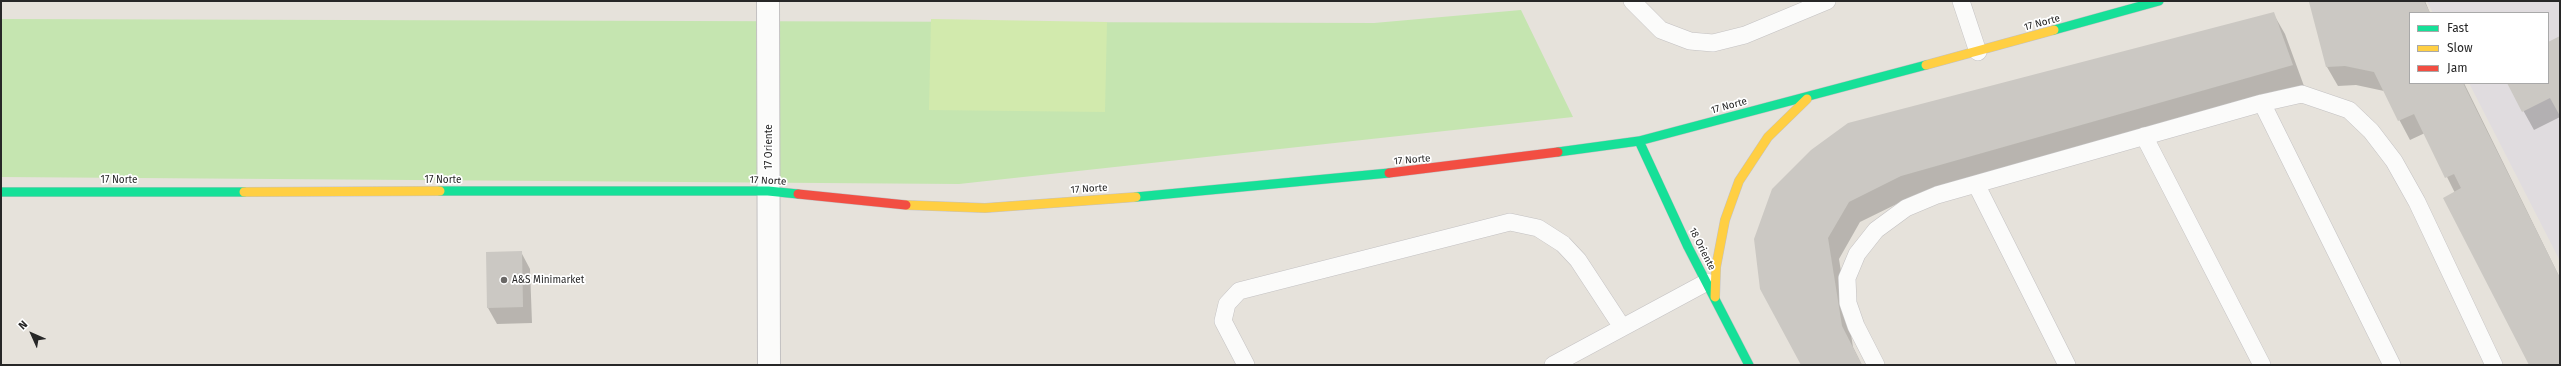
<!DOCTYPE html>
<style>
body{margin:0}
#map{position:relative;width:2561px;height:366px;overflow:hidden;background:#e6e2db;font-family:"Fira Sans",sans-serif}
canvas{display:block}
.frame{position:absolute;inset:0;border:2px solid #272727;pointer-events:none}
.legend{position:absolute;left:2409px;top:12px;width:140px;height:72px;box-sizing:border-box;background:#fff;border:1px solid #a9a9a9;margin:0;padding:5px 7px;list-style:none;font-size:12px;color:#272727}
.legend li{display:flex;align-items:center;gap:8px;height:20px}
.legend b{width:20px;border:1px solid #a9a9a9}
.north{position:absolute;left:12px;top:314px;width:40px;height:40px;-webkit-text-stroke:3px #fff;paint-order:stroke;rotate:315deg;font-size:11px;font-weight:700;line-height:16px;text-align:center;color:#272727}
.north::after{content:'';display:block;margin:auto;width:14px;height:18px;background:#272727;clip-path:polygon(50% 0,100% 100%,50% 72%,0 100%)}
</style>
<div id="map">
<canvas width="2561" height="366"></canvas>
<div class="frame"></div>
<ul class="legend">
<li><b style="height:5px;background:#16e098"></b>Fast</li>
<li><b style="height:5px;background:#ffcf43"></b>Slow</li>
<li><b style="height:5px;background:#f24e42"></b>Jam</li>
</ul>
<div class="north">N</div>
</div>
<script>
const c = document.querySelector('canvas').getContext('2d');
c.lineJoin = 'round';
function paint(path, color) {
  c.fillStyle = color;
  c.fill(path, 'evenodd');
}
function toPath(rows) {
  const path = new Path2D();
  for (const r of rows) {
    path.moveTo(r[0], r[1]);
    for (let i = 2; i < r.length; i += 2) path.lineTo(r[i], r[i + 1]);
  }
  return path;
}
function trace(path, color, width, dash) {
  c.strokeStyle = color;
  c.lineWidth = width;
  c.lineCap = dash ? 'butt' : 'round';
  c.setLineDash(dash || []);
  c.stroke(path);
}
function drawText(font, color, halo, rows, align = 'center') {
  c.font = font + ' "Fira Sans",sans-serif';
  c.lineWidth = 3.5;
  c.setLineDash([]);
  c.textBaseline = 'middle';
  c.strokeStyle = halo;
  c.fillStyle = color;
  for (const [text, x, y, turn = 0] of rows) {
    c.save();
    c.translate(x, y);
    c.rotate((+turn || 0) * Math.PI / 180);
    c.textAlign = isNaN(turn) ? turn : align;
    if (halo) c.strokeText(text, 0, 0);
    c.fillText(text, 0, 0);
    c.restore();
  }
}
const industrial = toPath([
 [2427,1,2560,1,2560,261,2469,83,2548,83,2548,13,2433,13]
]);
const green = toPath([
 [1521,10,1573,117,959,184,1,177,1,19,1374,23]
]);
const pitch = toPath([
 [931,19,1107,22,1105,112,929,110]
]);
const shadow = toPath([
 [2314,1,2425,1,2430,13,2410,13,2410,83,2464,83,2560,278,2560,365,2530,365,2455,193,2425,133,2410,140,2384,91,2356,85,2338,86,2327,67],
 [2273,13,2285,34,2304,86,1913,196,1860,222,1839,259,1853,347,1862,365,1802,365,1755,239],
 [2560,37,2560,117,2534,130,2508,83,2548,83,2548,43],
 [521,252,530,269,532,323,497,324,488,308]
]);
const building = toPath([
 [2312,1,2424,1,2430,13,2410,13,2410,83,2463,83,2560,278,2560,365,2529,365,2443,198,2461,188,2454,174,2445,178,2414,114,2398,121,2374,72,2345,66,2326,67,2309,2],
 [2274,12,2293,65,1901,176,1849,202,1828,238,1842,326,1862,365,1801,365,1760,289,1754,239,1772,189,1811,150,1848,123],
 [2560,36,2560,116,2550,98,2522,112,2507,83,2548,83,2548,42],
 [522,251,523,307,487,308,486,252]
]);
const lane = toPath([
 [1632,1,1661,30,1690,41,1713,43,1745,35,1827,1],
 [1961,1,1978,52],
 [2262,103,2392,365],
 [2144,136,2262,365],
 [1976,184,2067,365],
 [1246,365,1223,321,1227,304,1239,291,1510,222,1538,228,1563,244,1578,260,1622,327],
 [1553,365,1707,282],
 [1876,365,1856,326,1848,303,1847,278,1857,254,1876,230,1906,208,1937,195,2262,103,2302,94,2349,110,2371,131,2394,161,2417,202,2494,365]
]);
const street = toPath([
 [768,1,769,365]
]);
const fast = toPath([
 [2054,30,2159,1],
 [1639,141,1688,247,1749,365],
 [1558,152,1639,141,1926,65],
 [440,191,768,191,798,194],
 [1,192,244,192],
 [1136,197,1389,173]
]);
const slow = toPath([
 [1926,65,2054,30],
 [244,192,440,191],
 [906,205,985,208,1136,197],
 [1715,297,1716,267,1725,220,1739,181,1768,137,1807,99]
]);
const jam = toPath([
 [1389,173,1558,152],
 [798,194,906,205]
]);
const markers = [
 [504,280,4,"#6a6866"]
];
const streetNames = [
 ["17 Norte",2042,23,-15],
 ["17 Norte",1729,106,-15],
 ["17 Oriente",769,147,-90],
 ["17 Norte",1412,160,-5],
 ["17 Norte",119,180],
 ["17 Norte",443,180],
 ["17 Norte",768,181,3],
 ["17 Norte",1089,189,-4],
 ["18 Oriente",1702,249,63]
];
const poiNames = [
 ["A&S Minimarket",512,280]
];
paint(industrial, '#e0dcdf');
paint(green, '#c5e5b0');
paint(pitch, '#d2eaad');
paint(shadow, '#0003');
paint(building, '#cbc8c3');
trace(lane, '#c3c1c2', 18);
trace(street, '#c3c1c2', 24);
trace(fast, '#c3c1c2', 10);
trace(slow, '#c3c1c2', 10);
trace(jam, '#c3c1c2', 10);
trace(lane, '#fbfbfa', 17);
trace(street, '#fbfbfa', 22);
trace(fast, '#16e098', 9);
trace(slow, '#ffcf43', 9);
trace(jam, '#f24e42', 9);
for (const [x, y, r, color] of markers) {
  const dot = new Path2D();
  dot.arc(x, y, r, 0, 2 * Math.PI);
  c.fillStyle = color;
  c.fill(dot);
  trace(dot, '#fff', 1.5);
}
drawText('10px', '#272727', '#fff', streetNames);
drawText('10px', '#272727', '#fff', poiNames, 'left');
</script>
